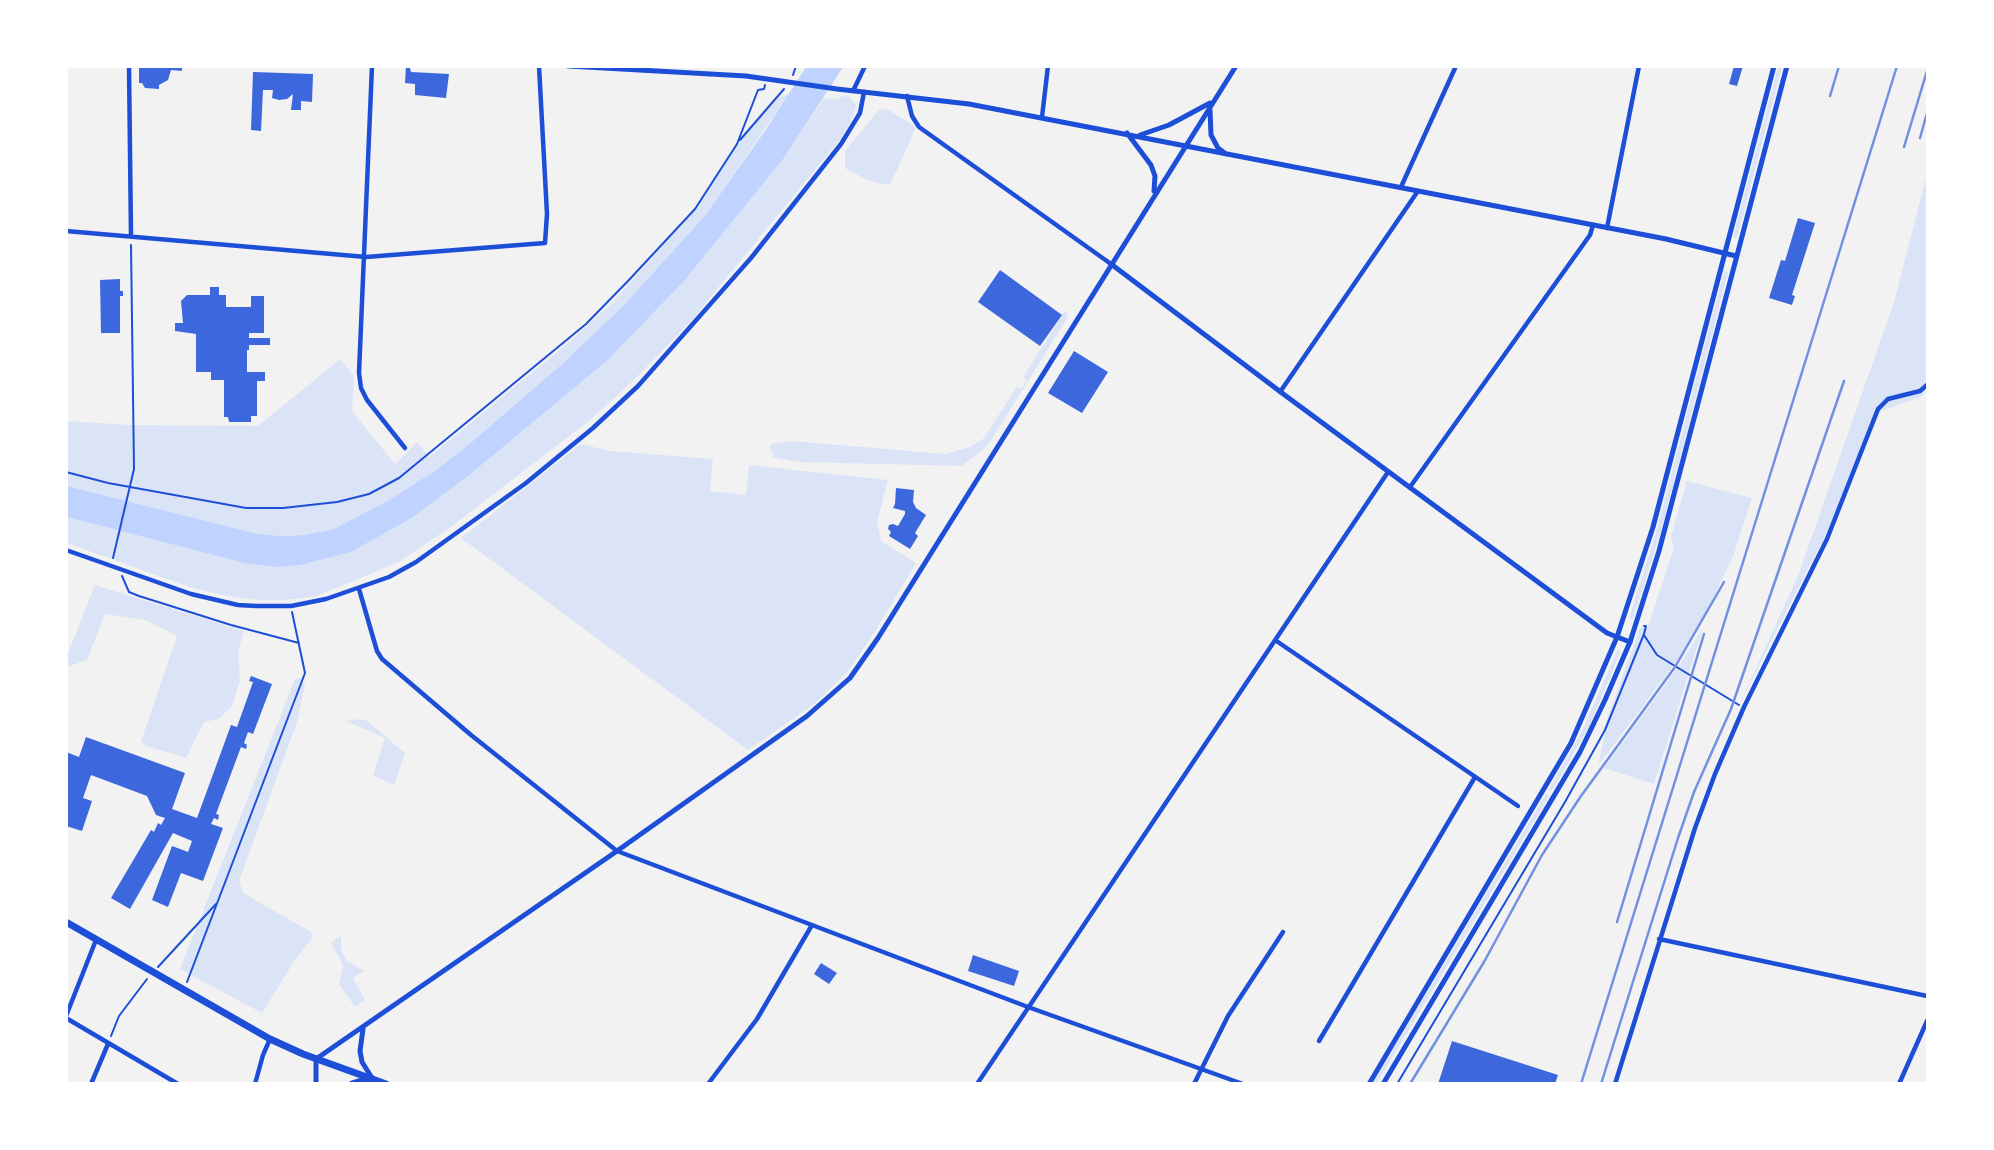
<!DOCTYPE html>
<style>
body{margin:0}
#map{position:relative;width:1994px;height:1150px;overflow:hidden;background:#f2f2f2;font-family:"Asap Condensed",sans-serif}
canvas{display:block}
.frame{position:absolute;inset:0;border:68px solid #fff;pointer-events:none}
</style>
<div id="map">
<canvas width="1994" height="1150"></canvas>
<div class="frame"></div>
</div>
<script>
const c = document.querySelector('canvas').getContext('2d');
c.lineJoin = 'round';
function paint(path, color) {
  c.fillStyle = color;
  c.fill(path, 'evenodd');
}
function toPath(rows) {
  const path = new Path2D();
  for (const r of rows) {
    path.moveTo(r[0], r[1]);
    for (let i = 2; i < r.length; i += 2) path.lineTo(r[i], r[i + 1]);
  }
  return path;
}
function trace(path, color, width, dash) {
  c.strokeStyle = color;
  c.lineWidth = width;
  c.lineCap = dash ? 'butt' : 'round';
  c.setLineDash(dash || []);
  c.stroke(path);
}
const green = toPath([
 [1778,67,1782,67,1737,238,1733,237],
 [789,94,703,218,622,307,562,364,473,441,438,469,389,500,334,529,305,535,282,536,258,534,67,486,67,421,130,425,258,426,340,359,354,376,352,411,395,464,417,442,429,457,569,342,612,303,695,209,737,144,778,98],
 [842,96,850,97,856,105,853,116,842,137,690,322,635,379,589,421,452,526,399,562,317,596,285,600,257,600,222,595,189,587,67,543,67,517,244,563,277,567,351,552,410,519,467,477,608,360,684,281,784,158,824,98,837,99],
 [887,109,916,127,892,181,890,184,881,184,863,178,845,168,845,151,879,110],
 [1927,173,1927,389,1921,397,1881,411,1824,538,1740,703,1798,576,1895,299],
 [1724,271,1728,272,1662,528,1633,619,1629,618,1657,529],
 [1065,311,1068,317,988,445,962,466,798,462,772,457,774,454,769,448,772,444,791,441,945,454,970,447,983,439,1017,387,1021,389,1027,380,1023,377],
 [581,444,610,451,713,459,710,491,746,495,749,465,888,480,877,522,881,541,916,563,876,630,847,673,813,705,748,750,461,538],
 [1687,481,1752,498,1733,557,1702,621,1675,663,1598,766,1605,734,1603,731,1640,628,1648,627,1651,618,1674,547,1671,537],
 [95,585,244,631,238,652,240,681,232,706,219,719,204,722,186,758,144,745,141,741,177,636,145,620,105,614,87,660,67,667,67,656],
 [1703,628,1654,784,1604,768,1676,670],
 [1618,649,1620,653,1590,725,1552,791,1549,789,1583,729],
 [301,678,305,685,297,722,239,881,243,893,311,932,313,937,295,960,262,1013,180,969,295,679],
 [360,719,367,721,405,753,394,785,373,775,385,738,345,721],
 [1546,794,1549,796,1377,1083,1373,1083],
 [341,935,341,950,346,960,364,971,353,978,365,1000,355,1007,339,984,343,965,331,943]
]);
const water = toPath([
 [806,67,843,67,784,158,684,281,608,360,467,477,410,519,351,552,300,565,277,567,244,563,67,517,67,486,258,534,282,536,305,535,334,529,389,500,438,469,473,441,562,364,622,307,703,218,767,128]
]);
const building = toPath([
 [141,66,182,66,182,71,171,70,168,80,159,85,159,89,145,88,142,83,139,83,139,68],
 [406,66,410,68,411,72,449,74,446,98,415,95,415,84,405,83],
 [1734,66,1743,66,1737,86,1729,84],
 [253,72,313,74,312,102,301,101,301,110,291,110,293,94,287,99,279,100,272,98,273,90,263,90,261,131,251,130],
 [1798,218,1815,223,1792,295,1795,296,1792,305,1769,298,1781,260,1785,261],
 [1000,270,1062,315,1040,346,978,302],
 [120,279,120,291,123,291,123,296,120,296,120,333,101,333,100,280],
 [210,287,219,287,219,295,226,295,226,307,251,307,251,296,264,296,264,333,249,333,249,338,270,338,270,345,249,345,249,350,247,350,247,372,265,372,265,381,257,381,257,416,251,416,251,422,229,422,228,417,224,417,224,380,211,380,211,372,196,372,196,334,175,331,175,323,183,323,181,301,187,295,210,295],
 [1074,351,1108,372,1082,413,1048,393],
 [896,488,914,490,913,502,916,508,926,515,915,533,918,536,910,549,889,536,891,532,888,529,889,525,893,524,898,526,905,514,905,511,893,508,895,504],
 [251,676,272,684,253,734,248,732,244,743,247,745,246,749,241,747,216,814,219,815,218,820,214,818,211,824,223,828,203,881,181,873,168,907,152,900,172,846,188,852,192,841,173,833,130,909,111,898,151,830,154,832,158,823,161,825,165,818,156,815,147,796,91,775,83,798,92,801,82,831,66,826,66,752,79,757,86,737,185,773,172,809,197,818,231,725,237,727,253,682,249,681],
 [973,955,1019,971,1014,986,968,971],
 [821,963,837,973,829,984,814,974],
 [1452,1041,1558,1075,1555,1084,1438,1084]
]);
const path = toPath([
 [793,75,796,66],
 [740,140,784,89],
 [66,472,108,483,246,508,283,508,337,502,369,494,399,478,586,324,628,281,695,209,737,144,758,90,764,89,765,85],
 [113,558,134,469,131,245],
 [122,576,129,592,139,596,231,625,299,643],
 [1644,635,1657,655,1739,705],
 [158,967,216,904],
 [187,982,305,673,292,612],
 [111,1036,119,1016,147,979],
 [1397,1084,1565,802,1605,730,1644,634,1646,626,1644,626]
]);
const minor = toPath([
 [129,66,131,236],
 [372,66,359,373,361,388,367,400,405,448],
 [853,91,865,66],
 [907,96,912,116,919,127,1111,264],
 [1042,117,1048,66],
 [1401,187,1456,66],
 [1607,228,1639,66],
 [66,231,366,257,545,243,547,214,539,66],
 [1280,392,1418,191],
 [1410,487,1590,235,1593,225],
 [66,550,191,594,238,605,256,606,291,606,326,599,389,577,416,562,526,483,593,428,638,386,751,258,841,144,860,113,864,92],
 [359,589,377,651,382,659,471,735,617,851,1028,1007,1243,1084],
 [1275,640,1518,806],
 [1659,939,1927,996],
 [66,1016,96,940],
 [66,1018,178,1084],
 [1319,1041,1475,777],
 [91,1084,108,1044],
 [255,1084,263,1055,270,1039],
 [708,1084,757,1019,812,925],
 [977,1084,1388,472],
 [1194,1084,1228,1016,1283,932],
 [1615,1084,1695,828,1715,774,1744,707,1827,539,1878,409,1888,399,1920,391,1927,385],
 [1899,1084,1927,1021]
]);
const tertiary = toPath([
 [1111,264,1286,396,1607,633,1630,642]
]);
const secondary = toPath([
 [568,66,746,76,837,89,969,104,1666,239,1736,256],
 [1210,110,1211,135,1218,148,1226,154],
 [1127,133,1151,165,1155,176,1154,191],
 [1140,135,1169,125,1210,103],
 [363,1029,360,1051,362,1062,372,1078],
 [316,1084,316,1059,617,851,807,716,850,678,878,638,1236,66],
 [1369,1084,1571,743,1617,637,1653,527,1774,66],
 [1383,1084,1580,752,1605,700,1630,642,1659,551,1787,66]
]);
const trunk = toPath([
 [66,922,270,1039,303,1054,386,1084],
 [352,1084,371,1078]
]);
const rail = toPath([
 [1830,96,1839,66],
 [1920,138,1927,113],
 [1904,147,1927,71],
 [1617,922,1704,634],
 [1410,1084,1484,962,1542,855,1581,796,1675,667,1724,582],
 [1581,1084,1897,66],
 [1601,1084,1678,838,1694,792,1731,709,1844,381]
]);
paint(green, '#dbe4f7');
paint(water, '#bfd3fe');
paint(building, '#3d67dc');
trace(path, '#1d4ed8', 2);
trace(minor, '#1d4ed8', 4.5);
trace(tertiary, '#1d4ed8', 5);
trace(secondary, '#1d4ed8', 5);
trace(trunk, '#1d4ed8', 7);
trace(rail, '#7290e2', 2.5);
</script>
